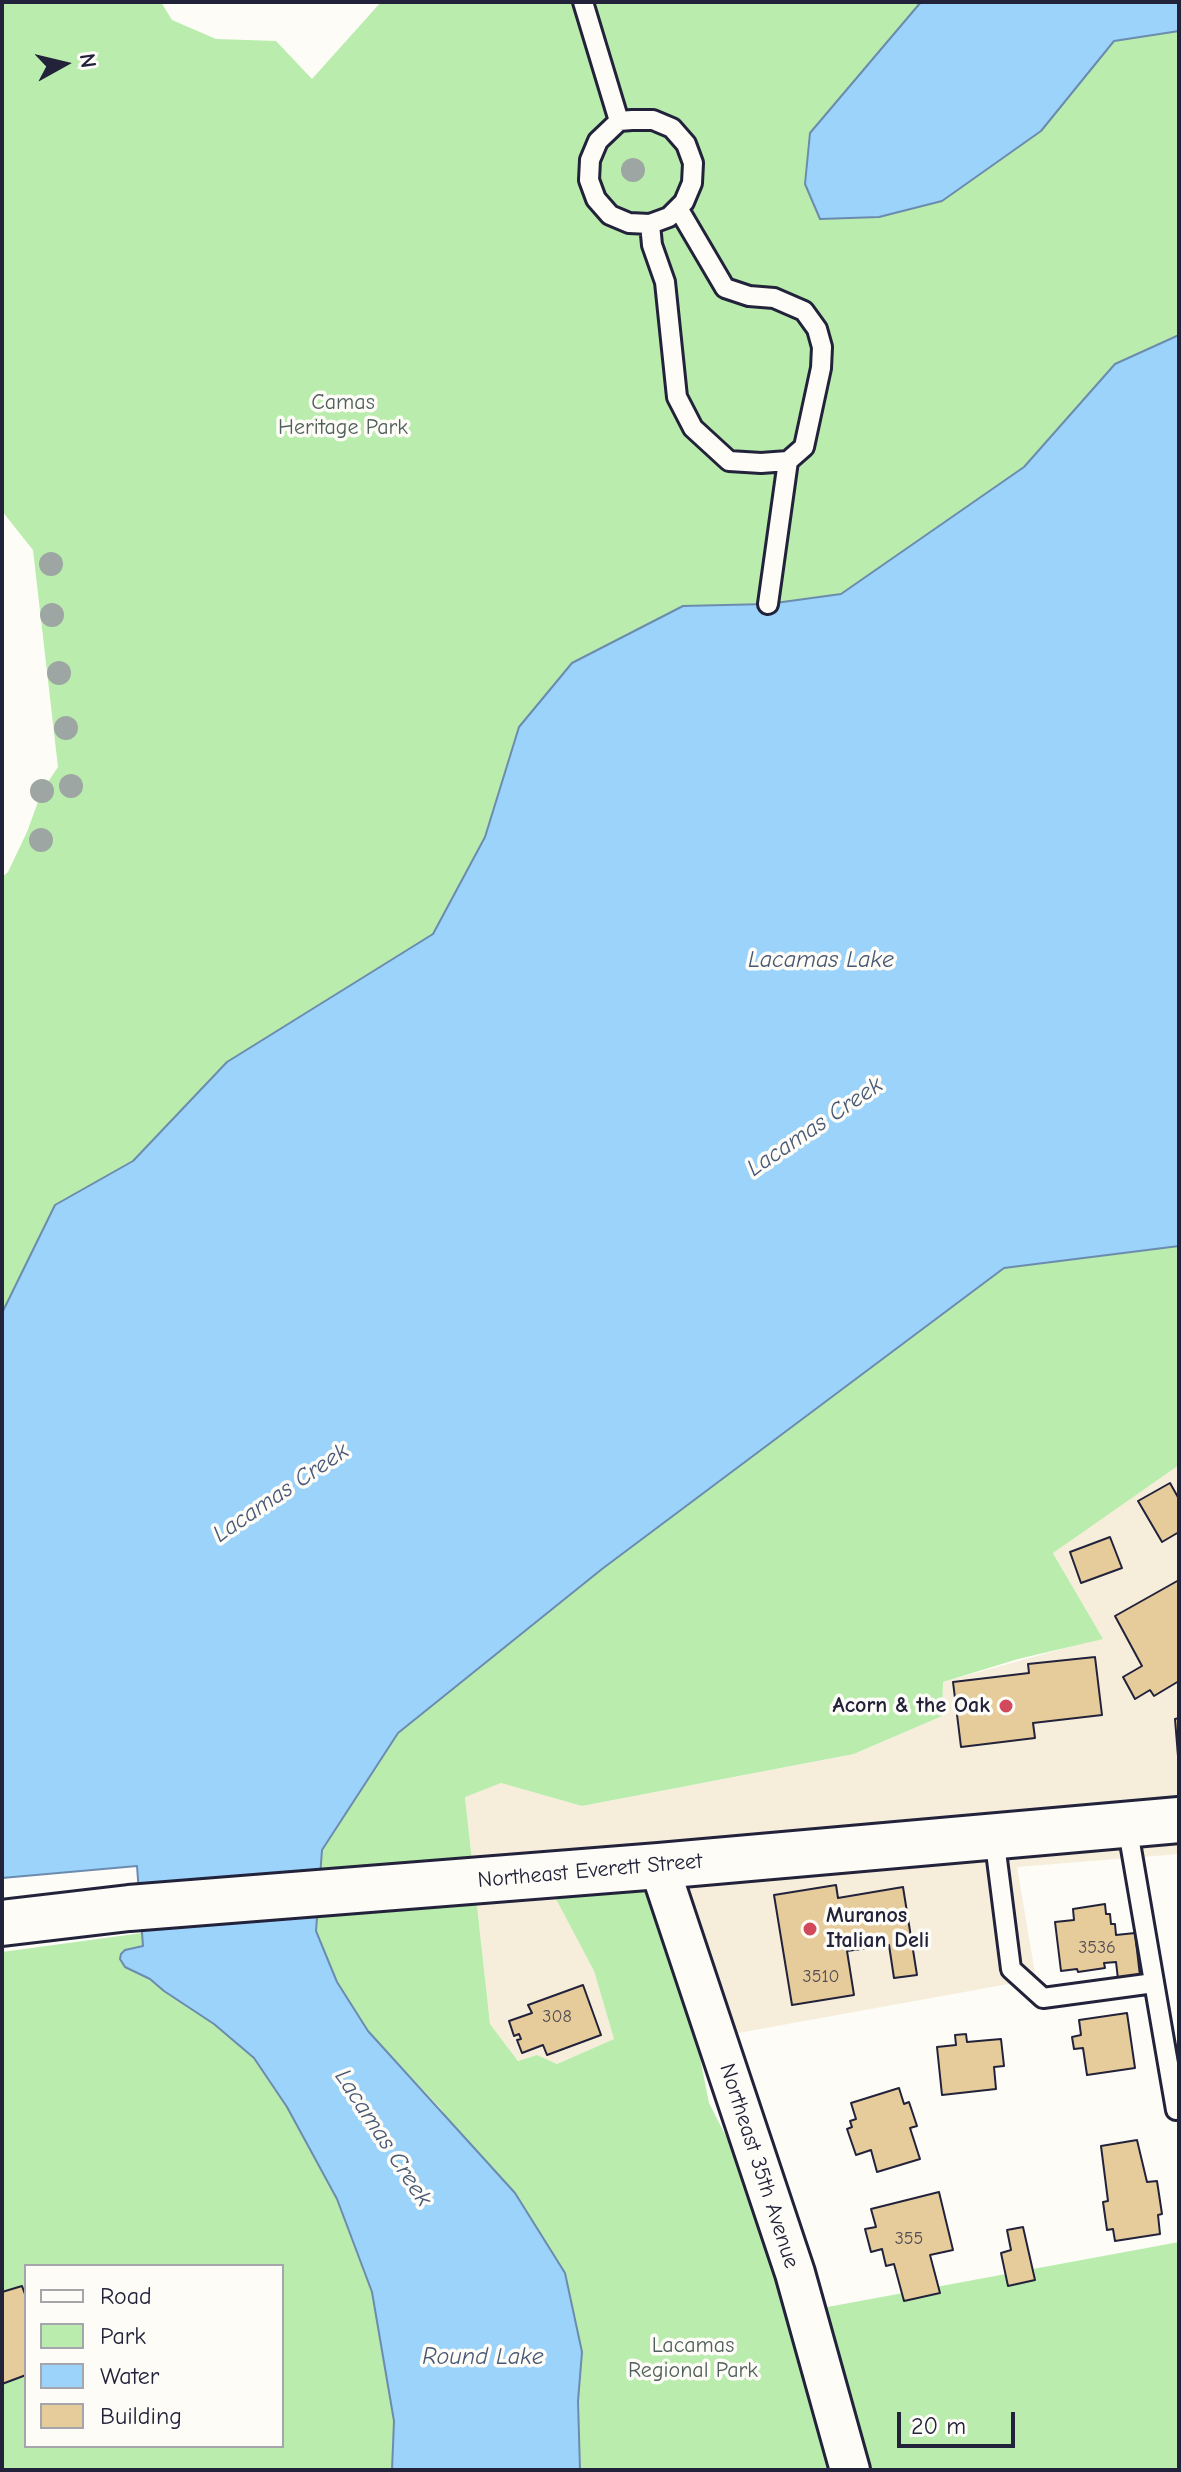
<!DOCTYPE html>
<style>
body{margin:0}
#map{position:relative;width:1181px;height:2472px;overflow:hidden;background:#fdfcf7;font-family:"Comic Neue",sans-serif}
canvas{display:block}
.frame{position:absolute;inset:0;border:4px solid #22223b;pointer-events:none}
.legend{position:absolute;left:24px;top:2264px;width:260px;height:184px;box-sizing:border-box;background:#fdfcf7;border:2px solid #a5a5ac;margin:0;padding:10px 14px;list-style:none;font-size:24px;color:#22223b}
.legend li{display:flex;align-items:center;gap:16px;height:40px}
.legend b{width:40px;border:2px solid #a5a5ac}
.north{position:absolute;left:24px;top:24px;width:80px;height:80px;-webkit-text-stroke:6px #fdfcf7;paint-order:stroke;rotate:82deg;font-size:22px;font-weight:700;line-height:32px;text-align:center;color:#22223b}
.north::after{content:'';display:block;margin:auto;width:28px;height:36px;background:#22223b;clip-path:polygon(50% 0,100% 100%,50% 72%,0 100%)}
.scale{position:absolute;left:897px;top:2412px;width:118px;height:36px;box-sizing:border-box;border:4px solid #22223b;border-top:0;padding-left:10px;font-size:24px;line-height:28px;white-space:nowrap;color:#22223b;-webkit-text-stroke:6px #fdfcf7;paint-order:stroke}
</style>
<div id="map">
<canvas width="1181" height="2472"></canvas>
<div class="frame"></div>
<ul class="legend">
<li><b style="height:10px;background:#fdfcf7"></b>Road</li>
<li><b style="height:22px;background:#b9ecad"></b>Park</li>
<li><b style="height:22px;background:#9cd3fb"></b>Water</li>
<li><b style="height:22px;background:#e6cc9b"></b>Building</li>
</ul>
<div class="north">N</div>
<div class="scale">20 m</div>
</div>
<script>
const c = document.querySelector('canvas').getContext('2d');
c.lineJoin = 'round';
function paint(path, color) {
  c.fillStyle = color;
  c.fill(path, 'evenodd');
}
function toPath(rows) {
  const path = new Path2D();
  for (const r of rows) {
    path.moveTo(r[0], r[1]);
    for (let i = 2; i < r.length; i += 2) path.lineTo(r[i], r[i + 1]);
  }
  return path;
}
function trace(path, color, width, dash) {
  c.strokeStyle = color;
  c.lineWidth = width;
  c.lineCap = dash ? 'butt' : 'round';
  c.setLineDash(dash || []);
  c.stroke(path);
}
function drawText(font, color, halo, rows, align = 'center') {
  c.font = font + ' "Comic Neue",sans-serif';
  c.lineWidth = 7;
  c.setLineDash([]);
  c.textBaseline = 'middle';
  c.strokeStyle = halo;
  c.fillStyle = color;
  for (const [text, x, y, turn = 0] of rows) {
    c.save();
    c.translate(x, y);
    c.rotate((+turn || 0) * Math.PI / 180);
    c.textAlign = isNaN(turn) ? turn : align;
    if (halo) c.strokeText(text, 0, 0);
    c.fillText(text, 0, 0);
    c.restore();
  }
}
const built = toPath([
 [1179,1465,1179,1854,1017,1867,1036,1979,716,2037,555,1895,594,1971,614,2039,557,2064,537,2055,518,2061,490,2024,465,1796,501,1783,582,1806,855,1754,941,1716,943,1682,1102,1638,1053,1552]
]);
const green = toPath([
 [2,2,161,2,172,20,216,39,276,41,312,79,381,2,921,2,810,133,1041,131,1114,41,1179,31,1179,335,1115,364,1024,467,841,594,768,604,683,606,519,727,485,837,433,934,227,1062,133,1161,55,1205,2,1313,2,877,8,872,27,832,42,791,58,767,33,550,2,511],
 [1179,1246,1179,1465,1053,1553,1103,1639,1018,1659,943,1682,942,1716,854,1754,582,1806,501,1783,465,1797,490,2024,518,2061,537,2055,557,2064,614,2039,594,1971,554,1895,666,1888,709,2103,759,2201,847,2470,580,2470,578,2401,582,2352,441,2109,368,2031,337,1982,316,1931,322,1850,398,1733,602,1569,1004,1268],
 [142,1933,143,1947,125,1950,125,1967,150,1979,164,1991,214,2024,254,2058,287,2107,337,2199,372,2292,394,2421,392,2470,2,2470,2,1952],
 [26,2266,282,2266,282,2446,26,2446],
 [1179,2242,1179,2470,856,2470,806,2311]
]);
const water = toPath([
 [921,2,1179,2,1179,31,1114,41,1041,131,942,201,879,217,820,219,805,184,810,133,921,2],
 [1179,335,1179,1246,1004,1268,602,1569,398,1733,322,1850,316,1931,337,1982,368,2031,515,2193,565,2273,582,2352,578,2401,580,2470,392,2470,394,2421,372,2292,337,2199,287,2107,254,2058,214,2024,164,1991,150,1979,125,1967,120,1959,121,1954,125,1950,143,1946,137,1866,2,1878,2,1313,55,1205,133,1161,227,1062,433,934,485,837,519,727,572,663,683,606,768,604,841,594,1024,467,1115,364,1179,335]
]);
const building = toPath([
 [1170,1483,1179,1499,1179,1532,1162,1542,1138,1501,1170,1483],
 [1110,1537,1122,1568,1081,1583,1070,1552,1110,1537],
 [1179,1580,1179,1681,1154,1696,1150,1690,1135,1699,1123,1677,1142,1666,1115,1616,1179,1580],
 [1095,1657,1102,1715,1033,1723,1035,1738,961,1747,953,1682,1029,1673,1028,1664,1095,1657],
 [1179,1718,1179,1755,1178,1756,1175,1719,1179,1718],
 [836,1885,838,1898,903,1887,917,1975,894,1978,889,1945,847,1951,854,1995,792,2005,774,1895,836,1885],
 [1105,1904,1106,1914,1110,1914,1111,1924,1115,1924,1116,1935,1135,1933,1140,1976,1118,1979,1116,1962,1104,1963,1105,1968,1078,1972,1077,1969,1061,1971,1055,1922,1074,1920,1073,1909,1105,1904],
 [583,1985,601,2035,547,2055,543,2045,522,2053,517,2040,521,2039,519,2034,514,2036,509,2021,532,2013,528,2005,583,1985],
 [1127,2013,1135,2068,1087,2075,1083,2048,1074,2049,1072,2037,1081,2035,1079,2020,1127,2013],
 [966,2034,967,2042,1001,2039,1004,2066,994,2067,996,2089,942,2095,937,2047,956,2045,955,2035,966,2034],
 [899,2088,904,2104,909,2102,917,2126,910,2128,920,2159,877,2172,871,2150,856,2155,847,2129,852,2127,850,2121,856,2119,851,2103,899,2088],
 [1137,2140,1147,2182,1157,2181,1162,2214,1158,2215,1160,2234,1115,2241,1113,2229,1107,2230,1103,2202,1108,2201,1101,2146,1137,2140],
 [939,2192,953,2250,930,2255,940,2293,904,2301,894,2264,886,2266,882,2249,871,2252,865,2229,876,2227,871,2209,939,2192],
 [1023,2227,1035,2280,1008,2286,1001,2253,1011,2250,1007,2230,1023,2227],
 [22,2286,26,2297,26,2375,2,2384,2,2292,22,2286]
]);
const lane = toPath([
 [583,2,619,121],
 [632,120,653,120,672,128,686,144,693,163,692,183,684,202,669,217,650,224,629,223,610,215,596,199,589,180,590,160,598,141,619,121,632,120],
 [650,224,652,245,665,282,677,397,693,428,729,461,761,463,788,461,804,447,821,368,822,347,817,329,804,311,774,298,749,296,725,288,678,208],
 [768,604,788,461],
 [1127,1825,1176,2110],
 [994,1836,1011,1969,1043,1998,1154,1983]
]);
const street = toPath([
 [659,1866,795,2273,850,2470]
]);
const secondary = toPath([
 [2,1923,129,1908,659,1866,1179,1820]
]);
const trees = [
 [633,170],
 [51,564],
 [52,615],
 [59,673],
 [66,728],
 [71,786],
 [42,791],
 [41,840]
];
const markers = [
 [1006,1706,8,"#d1495b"],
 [810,1929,8,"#d1495b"]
];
const numberNames = [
 ["3536",1097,1948],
 ["3510",821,1977],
 ["308",557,2017],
 ["355",909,2239]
];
const parkNames = [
 ["Camas",343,403],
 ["Heritage Park",343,428],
 ["Lacamas",693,2346],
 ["Regional Park",693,2371]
];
const poiNames = [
 ["Acorn & the Oak",990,1706],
 ["Muranos",826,1916,"left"],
 ["Italian Deli",826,1941,"left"]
];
const streetNames = [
 ["Northeast Everett Street",590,1871,-5],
 ["Northeast 35th Avenue",759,2166,72]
];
const waterNames = [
 ["Lacamas Lake",821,960],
 ["Lacamas Creek",815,1127,-34],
 ["Lacamas Creek",281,1493,-34],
 ["Lacamas Creek",383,2138,57],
 ["Round Lake",483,2357]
];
paint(built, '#f6eedb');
paint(green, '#b9ecad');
paint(water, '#9cd3fb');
trace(water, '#6b8cae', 2);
paint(building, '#e6cc9b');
trace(building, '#22223b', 2);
trace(lane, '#22223b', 24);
trace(street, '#22223b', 44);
trace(secondary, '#22223b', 50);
trace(lane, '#fdfcf7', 18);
trace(street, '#fdfcf7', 38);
trace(secondary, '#fdfcf7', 44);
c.fillStyle = '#9da6a2';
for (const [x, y] of trees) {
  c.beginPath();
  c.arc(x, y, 12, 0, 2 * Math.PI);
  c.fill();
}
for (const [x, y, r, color] of markers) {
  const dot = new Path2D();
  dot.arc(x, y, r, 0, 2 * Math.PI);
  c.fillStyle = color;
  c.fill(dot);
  trace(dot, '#fdfcf7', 3);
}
drawText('18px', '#534c53', null, numberNames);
drawText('22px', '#4f5f5d', '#fdfcf7', parkNames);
drawText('bold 22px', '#22223b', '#fdfcf7', poiNames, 'right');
drawText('22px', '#22223b', '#fdfcf7', streetNames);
drawText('italic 24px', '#475775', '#fdfcf7', waterNames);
</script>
